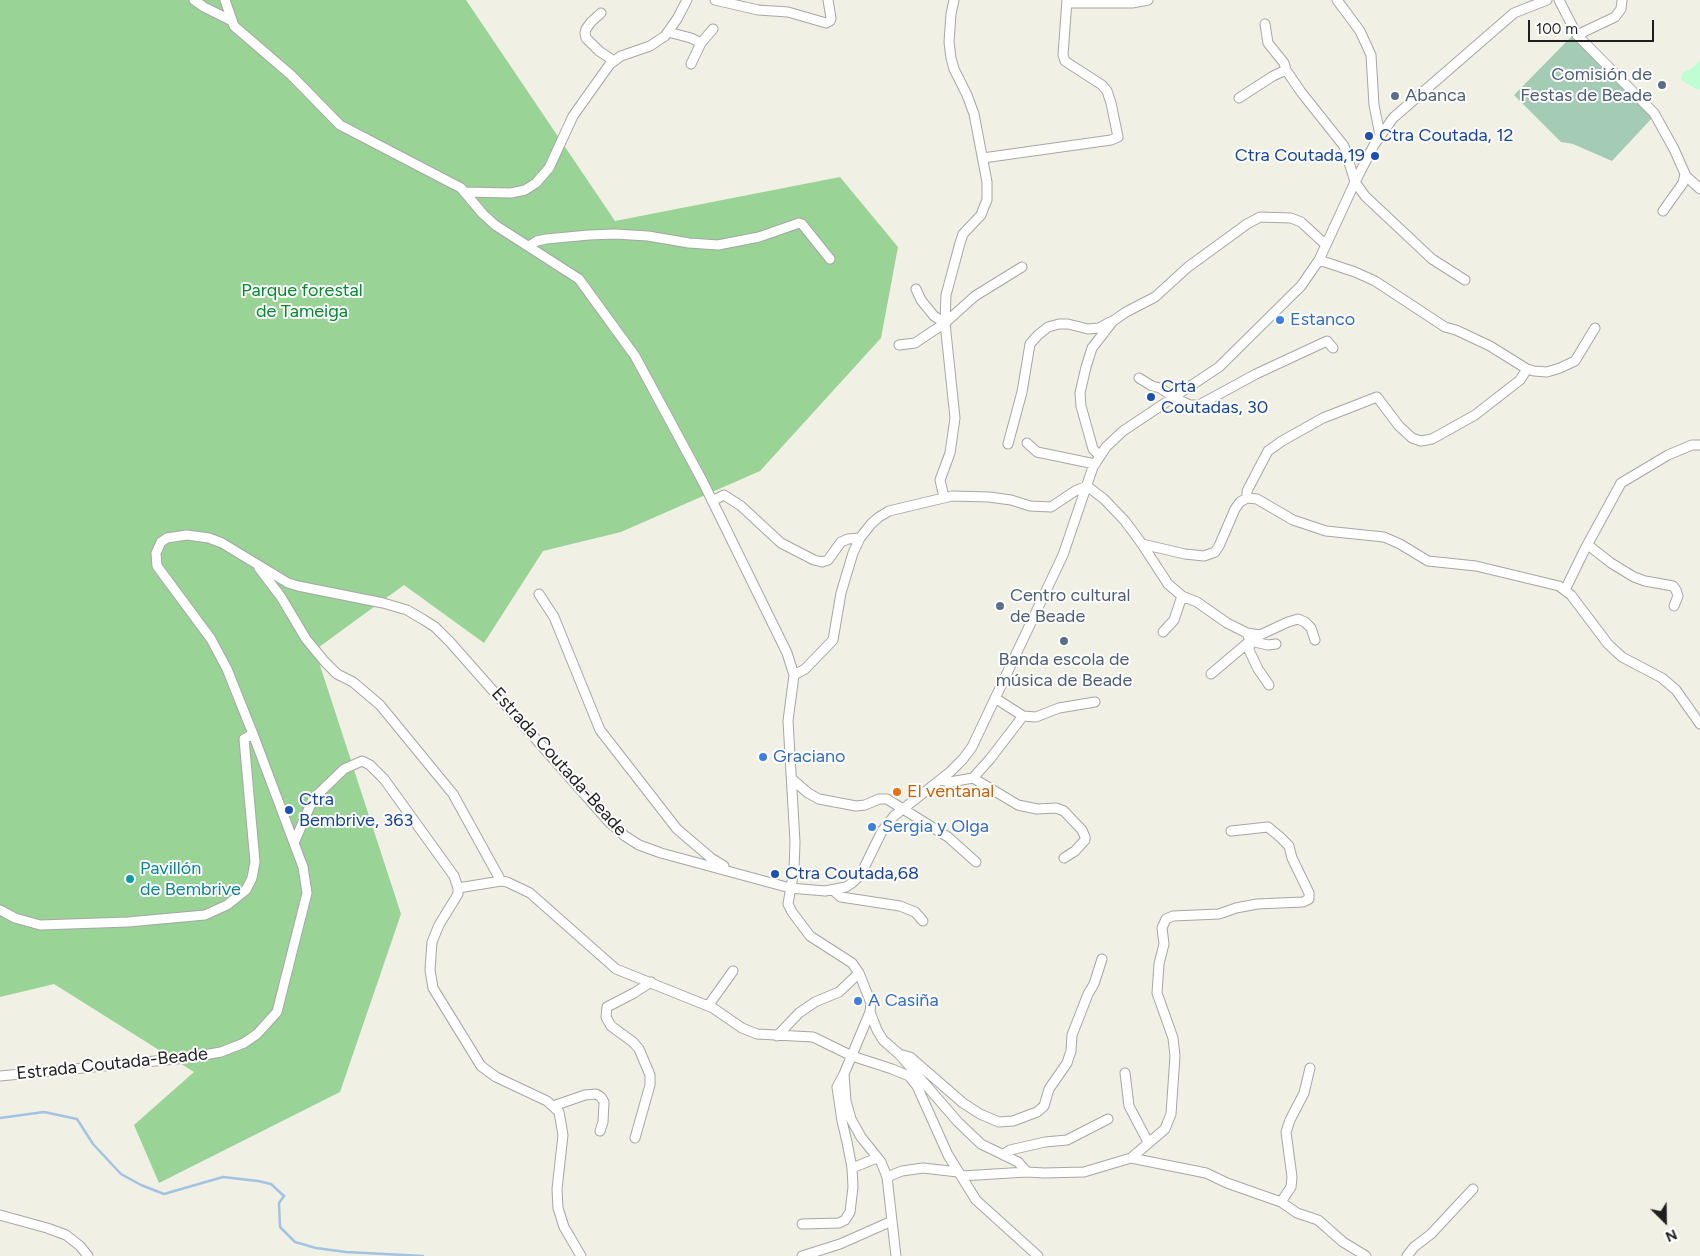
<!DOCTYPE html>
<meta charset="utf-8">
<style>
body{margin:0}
#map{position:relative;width:1700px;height:1256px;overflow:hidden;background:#f1f0e5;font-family:Figtree,sans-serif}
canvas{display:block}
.north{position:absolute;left:1640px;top:1196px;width:50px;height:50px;-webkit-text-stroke:4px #fff;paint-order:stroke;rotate:157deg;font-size:14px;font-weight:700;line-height:20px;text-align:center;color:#1f1f1f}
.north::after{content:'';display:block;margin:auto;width:18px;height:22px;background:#1f1f1f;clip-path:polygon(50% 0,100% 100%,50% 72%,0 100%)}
.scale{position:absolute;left:1528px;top:20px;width:126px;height:22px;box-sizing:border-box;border:2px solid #1f1f1f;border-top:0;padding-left:6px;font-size:15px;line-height:18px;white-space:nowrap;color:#1f1f1f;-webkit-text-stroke:4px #fff;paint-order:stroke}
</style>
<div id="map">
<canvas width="1700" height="1256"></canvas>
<div class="north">N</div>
<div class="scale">100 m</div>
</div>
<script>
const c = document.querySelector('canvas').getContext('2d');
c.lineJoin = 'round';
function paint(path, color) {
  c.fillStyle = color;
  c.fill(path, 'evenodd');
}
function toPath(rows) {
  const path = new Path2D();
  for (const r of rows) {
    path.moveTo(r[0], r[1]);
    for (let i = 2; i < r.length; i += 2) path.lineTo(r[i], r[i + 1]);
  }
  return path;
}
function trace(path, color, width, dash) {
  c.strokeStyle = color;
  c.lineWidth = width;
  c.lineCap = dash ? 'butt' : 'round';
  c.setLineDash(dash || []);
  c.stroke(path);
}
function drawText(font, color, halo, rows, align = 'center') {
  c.font = font + ' Figtree,sans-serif';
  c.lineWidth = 4;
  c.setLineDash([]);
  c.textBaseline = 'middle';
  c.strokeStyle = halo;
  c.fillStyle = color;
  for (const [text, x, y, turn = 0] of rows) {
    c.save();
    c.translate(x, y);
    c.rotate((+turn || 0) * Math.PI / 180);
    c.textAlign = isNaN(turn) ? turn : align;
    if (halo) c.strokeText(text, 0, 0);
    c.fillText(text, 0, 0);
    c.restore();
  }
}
const forest = toPath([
 [0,0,466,0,615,221,840,177,898,247,881,338,760,471,621,532,543,551,484,643,404,585,315,650,401,914,340,1092,159,1183,134,1125,194,1072,54,984,0,997]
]);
const cemetery = toPath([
 [1572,36,1653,117,1612,161,1573,144,1561,142,1514,95]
]);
const park = toPath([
 [1700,60,1700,88,1698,90,1681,80,1681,77,1684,72,1694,67]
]);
const stream = toPath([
 [0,1118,44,1112,77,1119,93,1144,121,1174,141,1185,164,1194,223,1177,258,1181,271,1184,284,1196,279,1203,280,1227,295,1242,316,1248,346,1252,423,1256]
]);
const minor = toPath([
 [194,0,204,7,232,21],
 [225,0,234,26,291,75,340,125,461,188,483,214,495,225,579,279,635,356,703,482,787,653,794,675,788,721,795,842,794,870,788,904,792,912,810,936,852,963,859,973,871,1003,870,1012,844,1074,846,1101,851,1119,861,1137,881,1162,887,1177,896,1256],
 [715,0,758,10,788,12,826,23,830,21,831,18,828,0],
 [1337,0,1360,31,1371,55,1374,105,1380,135],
 [1559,0,1577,35,1654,113,1674,149,1686,176,1700,189],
 [1067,3,1132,3,1148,0],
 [601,13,591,22,586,29,585,33,586,38,599,51,614,61],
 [1265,24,1268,43,1284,63,1286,70],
 [668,32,691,38,701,43],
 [1577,35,1615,17,1621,9,1622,0],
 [691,64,701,43,713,29],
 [1239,98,1273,76,1286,70,1301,92,1344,146,1355,182,1365,196,1432,259,1465,280],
 [983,158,1111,140,1118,137,1111,103,1107,91,1102,85,1071,65,1065,61,1063,55,1067,0],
 [464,192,511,193,525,190,536,183,549,168,573,116,610,64,621,56,650,46,665,36,677,19,687,0],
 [1663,211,1683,183,1685,174],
 [529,246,537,241,546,239,589,235,615,234,648,236,689,243,718,245,759,237,799,223,802,224,830,259],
 [1319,260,1355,272,1375,281,1445,327,1456,330,1490,346,1527,369,1534,371,1547,372,1560,368,1575,361,1595,328],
 [916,289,921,300,934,316,945,323],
 [899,345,915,343,945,323,975,296,1022,267],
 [1139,378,1152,386,1160,388,1175,398,1190,405,1199,405,1256,374,1327,341,1333,348],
 [1027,443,1037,452,1095,464],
 [1008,444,1022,392,1030,344,1038,335,1048,327,1059,324,1068,324,1088,329,1099,328,1110,322],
 [1100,456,1093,449,1081,406,1080,393,1086,367,1092,348,1113,321,1126,312,1155,297,1188,267,1247,224,1260,217,1291,218,1301,222,1326,245],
 [944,497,940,480,950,453,955,418,945,323,946,295,960,243,963,234,981,215,984,207,987,200,987,182,974,114,967,95,954,69,951,58,949,42,951,14,954,0],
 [1247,498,1247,491,1268,451,1282,441,1323,418,1377,397,1399,426,1412,438,1421,441,1432,439,1475,415,1520,380,1527,369],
 [712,501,724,495,741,506,781,543,814,560,822,562,828,560,841,542,848,539,860,538],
 [1142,544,1185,554,1204,556,1215,552,1219,546,1235,509,1240,502,1247,498,1257,499,1293,520,1326,531,1384,537,1400,544,1428,561,1476,566,1559,586,1571,595,1608,644,1622,657,1662,678,1676,690,1700,724],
 [1588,545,1611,563,1634,577,1645,581,1673,586,1676,590,1678,596,1674,606],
 [259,568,281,597,306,639,325,662,337,674,353,682,380,705,453,794,501,881],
 [1565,590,1585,549,1621,483,1668,455,1692,445,1700,445],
 [539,594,554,617,600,730,677,829,711,858,724,866],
 [1163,632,1174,620,1182,596],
 [1247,633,1260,635,1288,622,1298,619,1305,622,1311,628,1315,640],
 [1211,674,1250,641,1268,645,1276,644],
 [794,675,805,669,833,640,841,593,853,553,860,538,871,524,879,517,889,511,952,496,989,497,1011,500,1030,506,1051,507,1075,491,1087,486,1104,499,1125,521,1142,544,1168,584,1182,596,1197,602,1227,623,1247,633,1250,641,1249,650,1258,669,1269,685],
 [995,698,1023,716],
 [973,778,990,759,1023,716,1036,717,1059,708,1095,702],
 [792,779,808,793,819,799,856,806,865,805,879,799,887,799,948,837,976,862],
 [940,780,950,782,973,778,1018,805,1037,809,1056,808,1064,811,1082,830,1085,837,1085,840,1075,851,1064,858],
 [294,843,313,799,344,769,362,761,370,765,384,779,454,876,458,888,458,894,439,925,432,942,430,970,433,988,481,1066,496,1077,547,1101,559,1112,563,1135,557,1189,558,1208,564,1227,581,1256],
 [458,888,501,881,507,882,530,893,616,969,713,1008,742,1028,757,1034,813,1037,852,1056,892,1069,909,1076,917,1086,948,1155,976,1200,1038,1256],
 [833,890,841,897,900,906,915,912,923,921],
 [0,910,15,918,40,925,128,922,205,915,227,905,246,890,252,878,255,862,244,739,253,734],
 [708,1006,733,971],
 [870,1012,877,1030,883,1040,899,1054,958,1122,981,1144,1018,1162,1027,1172],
 [777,1036,799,1013,815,1002,839,992,859,973],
 [899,1054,910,1057,963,1103,980,1114,999,1122,1013,1121,1037,1112,1044,1106,1049,1089,1067,1063,1071,1051,1072,1035,1088,994,1094,984,1102,959],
 [1125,1073,1129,1106,1148,1142],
 [0,1076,186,1058,221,1052,244,1043,257,1034,277,1012,307,893,303,867,253,734,227,669,211,639,157,566,156,553,161,542,167,538,187,535,209,538,222,543,288,583,298,586,383,603,407,610,424,620,435,627,450,642,609,822,625,836,639,845,661,853,790,888,825,891,846,887,852,883,861,874,882,831,894,816,950,772,963,759,972,747,1063,555,1093,467,1106,447,1123,431,1219,367,1301,286,1319,260,1355,182,1374,145,1393,118,1514,13,1547,0],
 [553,1106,585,1095,596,1094,601,1097,604,1102,603,1122,600,1131],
 [635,1138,650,1085,650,1075,639,1049,633,1042,611,1026,606,1017,607,1007,634,993,651,982],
 [1003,1155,1010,1150,1045,1142,1067,1140,1108,1119],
 [1131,1158,1206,1173,1227,1183,1281,1202,1297,1213,1318,1220,1343,1242,1366,1256],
 [852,1168,877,1158],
 [961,1176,1027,1172,1044,1173,1084,1172,1131,1158,1165,1129,1171,1114,1175,1056,1173,1038,1157,993,1159,964,1164,944,1162,928,1166,919,1173,916,1219,914,1236,908,1257,904,1303,902,1309,899,1309,893,1292,858,1289,846,1280,837,1268,827,1231,831],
 [887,1177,902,1171,923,1168,958,1172],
 [1281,1202,1291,1187,1292,1177,1286,1132,1290,1120,1304,1093,1310,1068],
 [0,1215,47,1228,66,1235,80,1246,88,1256],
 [802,1224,839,1223,845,1220,850,1212,853,1187,852,1168,847,1142,842,1121,837,1087,844,1074],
 [802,1256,840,1244,892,1221],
 [1407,1256,1414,1247,1431,1234,1473,1189]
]);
const markers = [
 [1662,85,5,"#5c6f8a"],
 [1395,96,5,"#5c6f8a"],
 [1369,136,5,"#1a4fb4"],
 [1375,156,5,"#1a4fb4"],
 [1280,320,5,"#3f7fe0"],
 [1151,397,5,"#1a4fb4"],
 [1000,606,5,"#5c6f8a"],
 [1064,641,5,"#5c6f8a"],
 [763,757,5,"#3f7fe0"],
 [897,792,5,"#e8710a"],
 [289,810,5,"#1a4fb4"],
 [872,827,5,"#3f7fe0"],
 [775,874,5,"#1a4fb4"],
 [130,879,5,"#0f9aa8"],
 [858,1001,5,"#3f7fe0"]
];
const serviceNames = [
 ["Comisión de",1652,75,"right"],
 ["Festas de Beade",1652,96,"right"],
 ["Abanca",1405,96],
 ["Centro cultural",1010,596],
 ["de Beade",1010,617],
 ["Banda escola de",1064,660,"center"],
 ["música de Beade",1064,681,"center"]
];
const transitNames = [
 ["Ctra Coutada, 12",1379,136],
 ["Ctra Coutada,19",1365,156,"right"],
 ["Crta",1161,387],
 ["Coutadas, 30",1161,408],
 ["Ctra",299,800],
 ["Bembrive, 363",299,821],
 ["Ctra Coutada,68",785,874]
];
const parkNames = [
 ["Parque forestal",302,291],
 ["de Tameiga",302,312]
];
const shopNames = [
 ["Estanco",1290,320],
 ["Graciano",773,757],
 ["Sergia y Olga",882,827],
 ["A Casiña",868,1001]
];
const streetNames = [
 ["Estrada Coutada-Beade",559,762,48],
 ["Estrada Coutada-Beade",112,1064,-6]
];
const foodNames = [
 ["El ventanal",907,792]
];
const cultureNames = [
 ["Pavillón",140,869],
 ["de Bembrive",140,890]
];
paint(forest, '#99d396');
paint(cemetery, '#a4cbb4');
paint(park, '#bffdd3');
trace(stream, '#a2c3e1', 2.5);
trace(minor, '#a6a6a6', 11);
trace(minor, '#fff', 9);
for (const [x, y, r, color] of markers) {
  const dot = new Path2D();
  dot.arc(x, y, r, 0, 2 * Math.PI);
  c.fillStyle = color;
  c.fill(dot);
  trace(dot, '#fff', 2);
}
drawText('18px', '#4e5e75', '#fff', serviceNames, 'left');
drawText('18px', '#164399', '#fff', transitNames, 'left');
drawText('18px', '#03872f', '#fff', parkNames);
drawText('18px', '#366cbe', '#fff', shopNames, 'left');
drawText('18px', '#1f1f1f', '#fff', streetNames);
drawText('18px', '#c56008', '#fff', foodNames, 'left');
drawText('18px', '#0d838f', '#fff', cultureNames, 'left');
</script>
